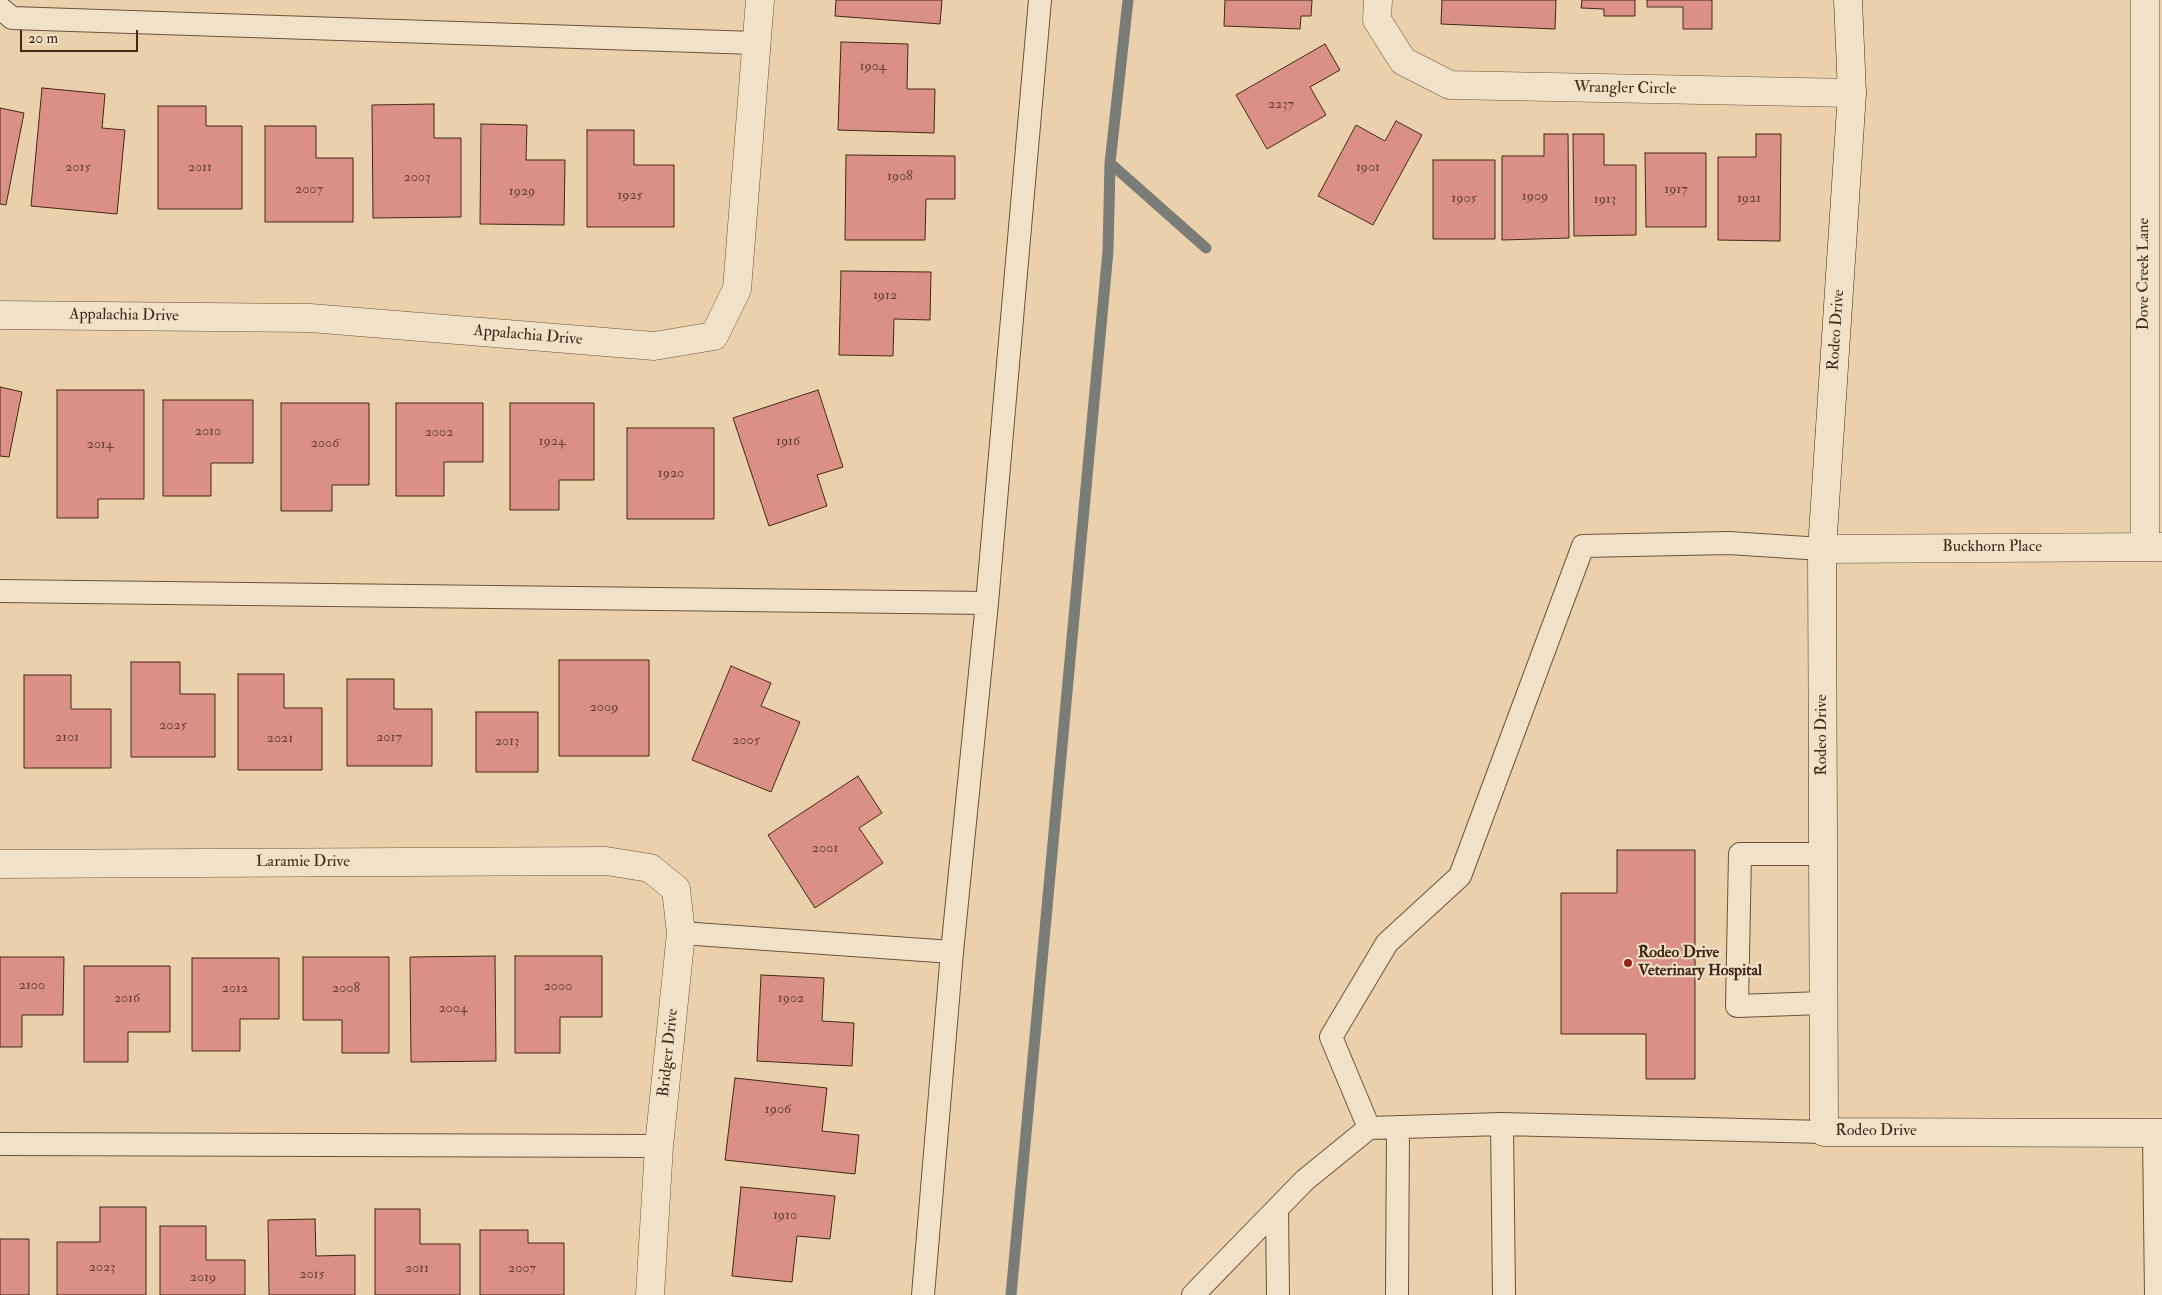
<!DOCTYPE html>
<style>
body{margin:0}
#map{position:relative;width:2162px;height:1295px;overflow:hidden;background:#ead1ac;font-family:"IM FELL Double Pica",serif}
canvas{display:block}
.scale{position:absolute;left:20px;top:30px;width:118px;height:22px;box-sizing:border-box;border:2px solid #422819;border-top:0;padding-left:6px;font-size:15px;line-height:18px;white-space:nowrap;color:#422819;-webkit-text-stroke:4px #f1e1c9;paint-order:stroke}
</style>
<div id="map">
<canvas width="2162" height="1295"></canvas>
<div class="scale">20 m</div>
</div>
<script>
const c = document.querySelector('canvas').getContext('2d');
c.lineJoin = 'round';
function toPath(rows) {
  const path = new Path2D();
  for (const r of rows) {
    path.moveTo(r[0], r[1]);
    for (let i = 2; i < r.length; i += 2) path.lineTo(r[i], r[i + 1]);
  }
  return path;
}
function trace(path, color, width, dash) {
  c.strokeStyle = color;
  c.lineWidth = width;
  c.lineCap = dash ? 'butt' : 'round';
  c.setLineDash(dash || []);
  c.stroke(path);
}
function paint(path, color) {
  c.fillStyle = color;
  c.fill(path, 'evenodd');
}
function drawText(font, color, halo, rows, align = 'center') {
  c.font = font + ' "IM FELL Double Pica",serif';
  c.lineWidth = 4;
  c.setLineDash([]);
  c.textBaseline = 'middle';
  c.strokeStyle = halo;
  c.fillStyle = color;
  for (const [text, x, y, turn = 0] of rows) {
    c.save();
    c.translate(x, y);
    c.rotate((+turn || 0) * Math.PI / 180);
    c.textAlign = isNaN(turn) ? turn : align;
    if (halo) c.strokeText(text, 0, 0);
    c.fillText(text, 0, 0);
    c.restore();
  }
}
const stream = toPath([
 [1110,163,1206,248],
 [1011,1295,1108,251,1110,163,1128,0]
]);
const building = toPath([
 [836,0,942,0,940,24,835,16,836,0],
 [1225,0,1312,0,1311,16,1301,16,1300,29,1224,26,1225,0],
 [1442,0,1556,0,1555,29,1441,24,1442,0],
 [1582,0,1635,0,1635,16,1604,16,1604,9,1581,8,1582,0],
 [1647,0,1712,0,1712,29,1683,29,1683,7,1647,7,1647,0],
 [841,42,908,44,907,89,935,89,934,133,838,130,841,42],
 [1325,44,1340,70,1310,87,1326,115,1267,149,1236,95,1325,44],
 [42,88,105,94,102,128,125,130,117,214,31,206,42,88],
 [434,104,434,138,461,138,461,217,373,218,372,105,434,104],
 [158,106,206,106,206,126,242,126,242,209,158,209,158,106],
 [0,108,24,113,6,205,0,204,0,108],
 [1396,121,1422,135,1373,225,1318,196,1356,125,1385,141,1396,121],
 [481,124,527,125,526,160,565,160,564,225,480,224,481,124],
 [265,126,316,126,316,158,353,158,353,222,265,222,265,126],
 [587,130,634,130,634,165,674,165,674,227,587,227,587,130],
 [1544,134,1568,134,1569,238,1502,240,1502,156,1544,156,1544,134],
 [1573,134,1604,134,1604,165,1636,165,1636,235,1574,236,1573,134],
 [1756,134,1781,134,1780,241,1718,240,1718,157,1756,157,1756,134],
 [1645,153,1706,153,1706,227,1646,227,1645,153],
 [846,155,955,156,955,199,926,199,925,240,845,240,846,155],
 [1433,160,1495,160,1495,239,1433,239,1433,160],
 [841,271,931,272,930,320,894,319,893,356,839,355,841,271],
 [0,387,22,392,9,457,0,456,0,387],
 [57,390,144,390,144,499,98,499,98,518,57,518,57,390],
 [818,390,843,467,817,475,827,506,769,526,733,418,818,390],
 [163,400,253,400,253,463,211,463,211,496,163,496,163,400],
 [281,403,369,403,369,485,332,485,332,511,281,511,281,403],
 [396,403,483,403,483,462,444,462,444,496,396,496,396,403],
 [510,403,594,403,594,480,559,480,559,510,510,510,510,403],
 [627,428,714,428,714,519,627,519,627,428],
 [559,660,649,660,649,756,559,756,559,660],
 [131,662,180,662,180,694,215,694,215,757,131,757,131,662],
 [731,666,771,683,761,706,800,722,771,792,692,760,731,666],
 [238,674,284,674,284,708,322,708,322,770,238,770,238,674],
 [24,675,71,675,71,709,111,709,111,768,24,768,24,675],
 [347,679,394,679,394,709,432,709,432,766,347,766,347,679],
 [476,712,538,712,538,772,476,772,476,712],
 [858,776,882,813,859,828,883,863,815,908,768,835,858,776],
 [1617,850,1695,850,1695,1079,1646,1079,1646,1034,1561,1034,1561,893,1617,893,1617,850],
 [495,956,496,1061,411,1062,410,957,495,956],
 [515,956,602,956,602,1017,560,1017,560,1053,515,1053,515,956],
 [0,957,64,957,63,1015,22,1015,22,1047,0,1047,0,957],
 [303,957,389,957,389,1053,342,1053,342,1020,303,1020,303,957],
 [192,958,279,958,279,1019,240,1019,240,1051,192,1051,192,958],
 [84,966,170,966,170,1032,128,1032,128,1062,84,1062,84,966],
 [761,975,824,978,822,1021,854,1023,852,1066,757,1061,761,975],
 [735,1078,827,1088,822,1131,859,1135,855,1174,725,1160,735,1078],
 [741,1187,835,1196,830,1239,797,1236,792,1282,732,1276,741,1187],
 [100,1207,146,1207,146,1295,57,1295,57,1242,100,1242,100,1207],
 [375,1209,420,1209,420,1244,460,1244,460,1295,375,1295,375,1209],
 [315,1219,316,1256,355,1255,355,1295,269,1295,268,1220,315,1219],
 [160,1226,206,1226,206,1260,245,1260,245,1295,160,1295,160,1226],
 [480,1230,528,1230,528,1243,564,1243,564,1295,480,1295,480,1230],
 [0,1239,29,1239,29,1295,0,1295,0,1239]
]);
const lane = toPath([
 [0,8,12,18,755,43],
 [0,591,987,603,952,952],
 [987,603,1040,0],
 [681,933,952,952,923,1295],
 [1823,1003,1737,1006,1740,854,1824,854],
 [1502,1124,1824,1132],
 [1369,1128,1331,1037,1387,943,1460,876,1583,546,1729,543,1822,549],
 [2154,1133,2156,1295],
 [0,1144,659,1146],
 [1277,1209,1278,1295],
 [1193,1295,1305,1180,1369,1128,1502,1124,1504,1295],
 [1397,1295,1398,1127]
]);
const street = toPath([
 [1378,0,1377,20,1403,61,1450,85,1852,93],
 [0,315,310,318,654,346,714,336,737,289,760,0],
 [2145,547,2145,0],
 [1822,549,2162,547],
 [0,864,606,861,650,868,676,889,681,933,659,1146,650,1295]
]);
const secondary = toPath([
 [1848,0,1852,93,1822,549,1824,1132,2162,1133]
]);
const markers = [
 [1628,963,5,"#8f2418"]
];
const numberNames = [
 ["1904",873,67],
 ["2237",1281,105],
 ["2015",78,168],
 ["2011",200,168],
 ["1901",1368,168],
 ["1908",900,177],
 ["2003",417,178],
 ["2007",309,190],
 ["1917",1676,190],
 ["1929",522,192],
 ["1925",630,196],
 ["1909",1535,197],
 ["1905",1464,199],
 ["1921",1749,199],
 ["1913",1605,200],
 ["1912",885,296],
 ["2010",208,432],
 ["2002",439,433],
 ["1924",552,442],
 ["1916",788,442],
 ["2006",325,444],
 ["2014",100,445],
 ["1920",671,474],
 ["2009",604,708],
 ["2025",173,726],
 ["2101",67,738],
 ["2017",389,738],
 ["2021",280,739],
 ["2005",746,741],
 ["2013",507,742],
 ["2001",825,849],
 ["2100",32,986],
 ["2000",558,987],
 ["2012",235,989],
 ["2008",346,989],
 ["2016",127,999],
 ["1902",791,999],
 ["2004",453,1009],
 ["1906",778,1110],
 ["1910",785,1216],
 ["2023",102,1268],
 ["2011",417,1269],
 ["2007",522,1269],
 ["2015",312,1275],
 ["2019",203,1278]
];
const streetNames = [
 ["Wrangler Circle",1625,89,1],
 ["Dove Creek Lane",2145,274,-90],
 ["Appalachia Drive",124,316,1],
 ["Rodeo Drive",1837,330,-86],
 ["Appalachia Drive",528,336,5],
 ["Buckhorn Place",1992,548],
 ["Rodeo Drive",1823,735,-90],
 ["Laramie Drive",303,863],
 ["Bridger Drive",669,1053,-84],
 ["Rodeo Drive",1876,1132]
];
const poiNames = [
 ["Rodeo Drive",1638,954],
 ["Veterinary Hospital",1638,972]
];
trace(stream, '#797c77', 11);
paint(building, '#db9085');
trace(building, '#422819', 1);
trace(lane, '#6c523e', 24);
trace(street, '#6c523e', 29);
trace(secondary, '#422819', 29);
trace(lane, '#f1e1c9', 22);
trace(street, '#f1e1c9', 28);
trace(secondary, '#f1e1c9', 28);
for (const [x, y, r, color] of markers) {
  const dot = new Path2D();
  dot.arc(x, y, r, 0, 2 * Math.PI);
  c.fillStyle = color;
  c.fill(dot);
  trace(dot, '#f1e1c9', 2);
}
drawText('14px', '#684234', null, numberNames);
drawText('16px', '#422819', '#f1e1c9', streetNames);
drawText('bold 16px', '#422819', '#f1e1c9', poiNames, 'left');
</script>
